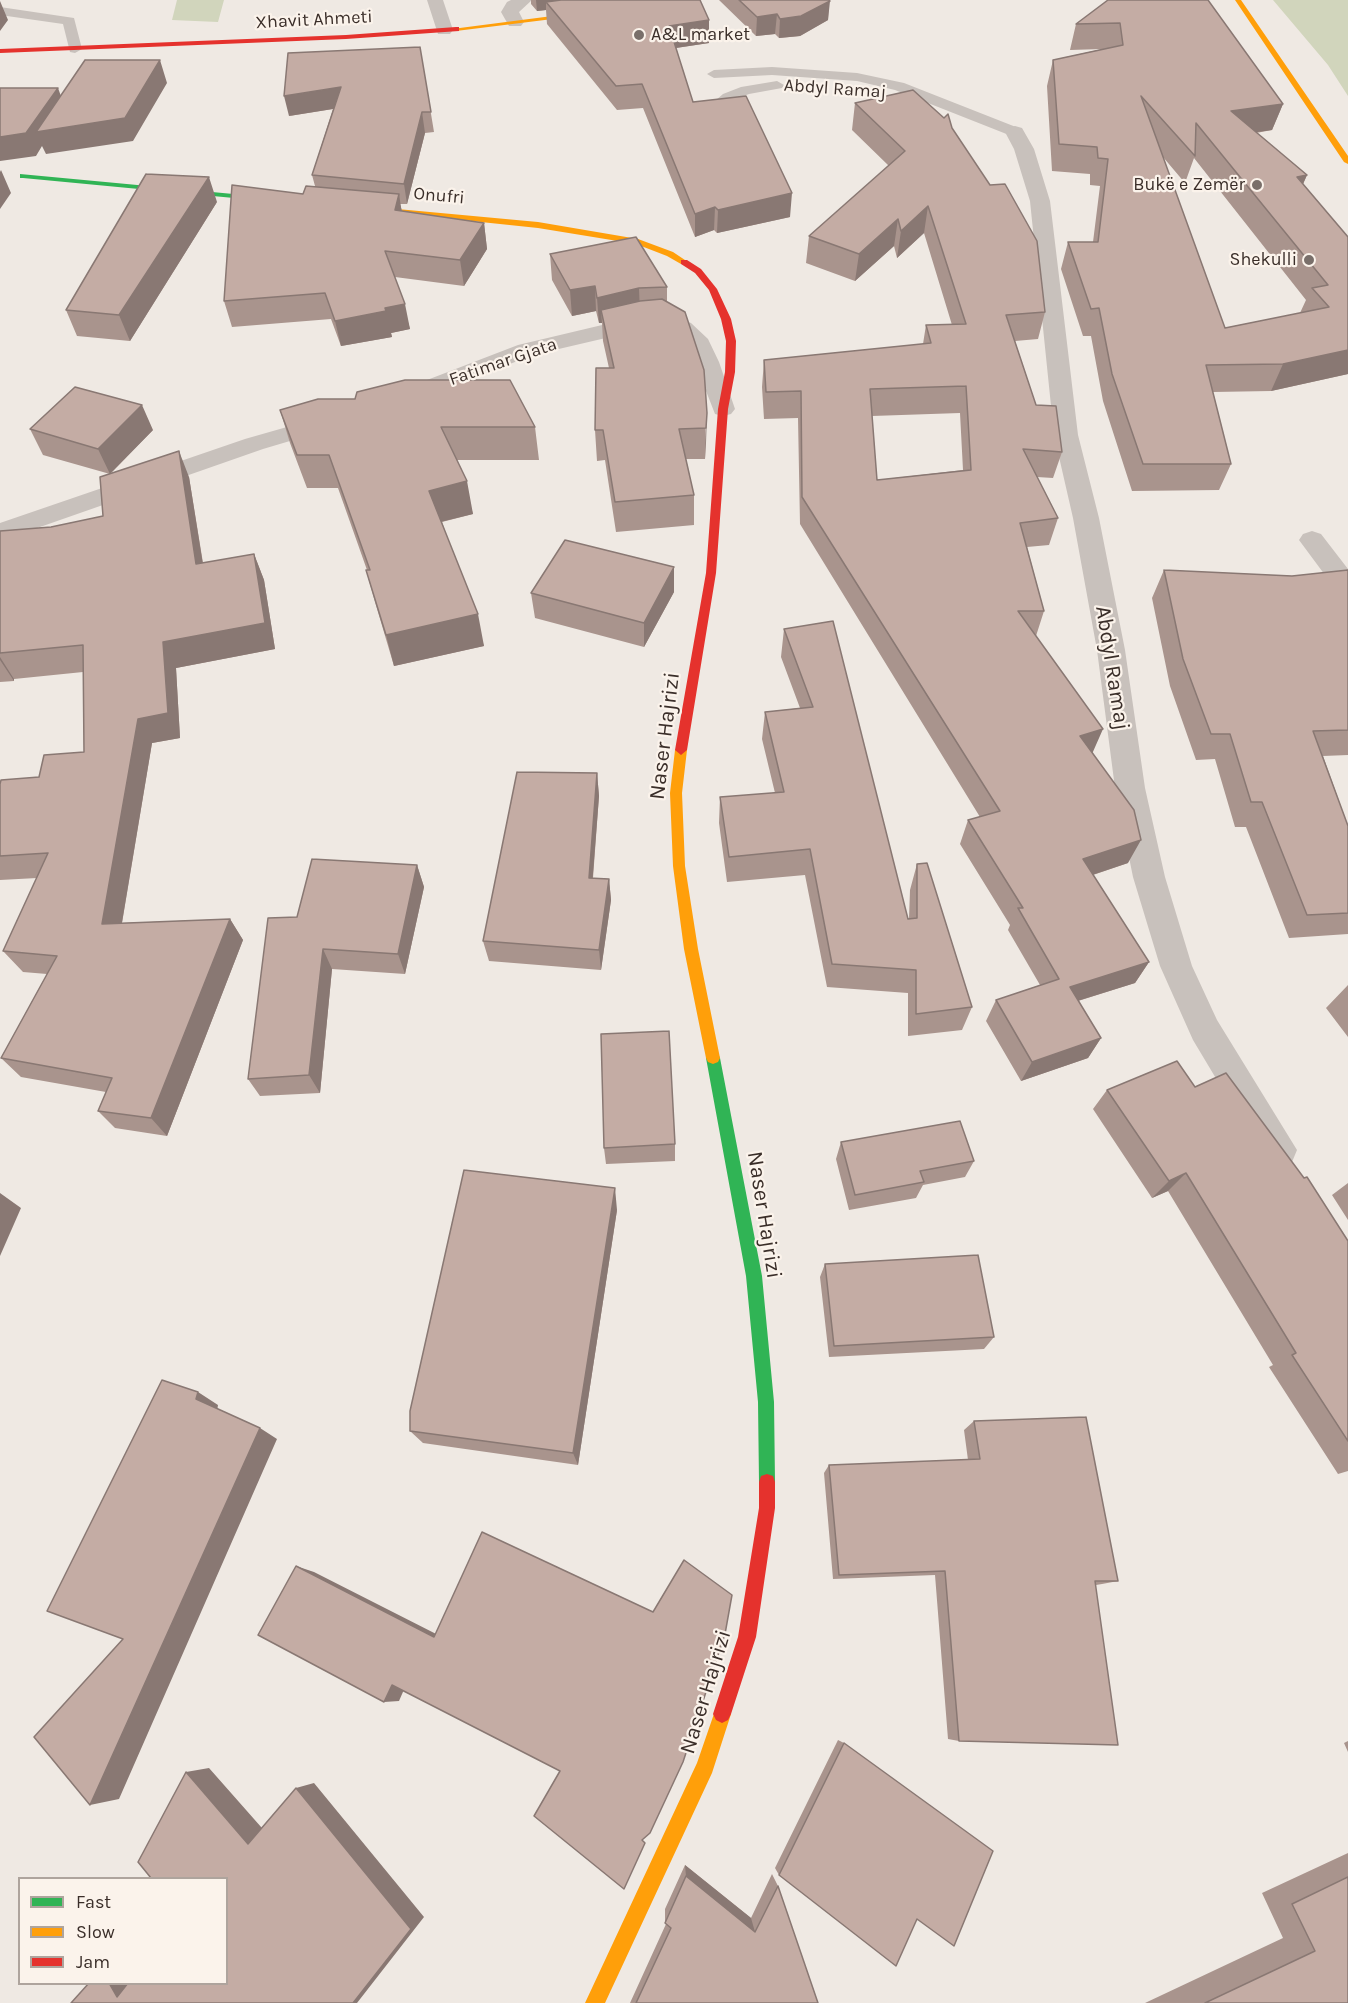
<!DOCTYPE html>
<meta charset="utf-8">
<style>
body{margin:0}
#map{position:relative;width:1348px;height:2003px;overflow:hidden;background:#efe9e3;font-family:Karla,sans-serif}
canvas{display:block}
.legend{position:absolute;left:18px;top:1877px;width:210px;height:108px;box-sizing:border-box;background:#fbf3eb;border:2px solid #aea49d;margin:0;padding:8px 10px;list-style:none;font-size:18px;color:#3a2e29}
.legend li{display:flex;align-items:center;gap:12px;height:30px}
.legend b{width:30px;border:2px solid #aea49d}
</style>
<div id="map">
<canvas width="1348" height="2003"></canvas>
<ul class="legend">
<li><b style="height:8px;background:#30b455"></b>Fast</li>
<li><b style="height:8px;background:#ff9f0a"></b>Slow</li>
<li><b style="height:8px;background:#e5322d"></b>Jam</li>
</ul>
</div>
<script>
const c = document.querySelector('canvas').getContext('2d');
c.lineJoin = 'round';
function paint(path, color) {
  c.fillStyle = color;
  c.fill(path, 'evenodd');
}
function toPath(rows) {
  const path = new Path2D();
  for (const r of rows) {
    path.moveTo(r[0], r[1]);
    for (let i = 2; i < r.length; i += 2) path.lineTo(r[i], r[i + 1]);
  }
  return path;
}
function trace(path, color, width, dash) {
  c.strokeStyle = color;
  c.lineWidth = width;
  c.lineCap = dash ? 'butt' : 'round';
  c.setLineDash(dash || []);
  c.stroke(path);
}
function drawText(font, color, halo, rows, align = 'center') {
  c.font = font + ' Karla,sans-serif';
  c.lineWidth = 4.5;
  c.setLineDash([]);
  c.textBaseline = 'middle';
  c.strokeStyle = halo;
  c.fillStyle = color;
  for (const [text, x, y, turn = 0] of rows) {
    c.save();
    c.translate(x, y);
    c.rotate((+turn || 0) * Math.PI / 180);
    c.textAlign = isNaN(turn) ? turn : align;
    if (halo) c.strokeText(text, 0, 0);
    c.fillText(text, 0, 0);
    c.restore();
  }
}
const green = toPath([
 [177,0,224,0,218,22,172,20],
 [1273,0,1348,0,1348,96,1328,65]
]);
const lane = toPath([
 [0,7,74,18,82,49,75,53,70,52,63,24,0,15,0,7],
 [772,67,857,73,904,83,1021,129,1023,132,1021,135,1009,135,895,90,857,81,772,75,714,78,707,74,714,70,772,67],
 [777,81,784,85,782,88,749,94,733,100,721,110,711,110,708,107,723,94,741,87,777,81]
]);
const street = toPath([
 [427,0,443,0,453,30,450,34,438,34,427,0],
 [511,0,532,0,519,12,524,22,521,26,509,26,501,12,507,2,511,0],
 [1015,126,1022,128,1034,149,1050,201,1078,435,1099,518,1125,650,1145,788,1165,877,1192,966,1217,1020,1297,1150,1292,1162,1279,1166,1266,1162,1193,1040,1160,966,1133,877,1115,788,1097,650,1073,518,1054,435,1030,201,1014,149,1005,132,1008,128,1015,126],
 [665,314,691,323,708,339,719,362,735,409,731,414,723,416,715,414,687,342,675,333,663,328,640,330,533,355,417,400,409,402,401,400,397,395,401,390,518,345,640,316,665,314],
 [329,415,337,417,341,422,337,427,263,449,0,541,0,523,245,439,329,415],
 [1312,531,1321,534,1348,569,1348,597,1339,594,1299,540,1303,534,1312,531]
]);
const fast = toPath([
 [20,174,276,198,280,200,276,202,23,178,20,178,20,174],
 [713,1052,718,1054,720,1058,762,1276,774,1402,775,1482,773,1488,767,1490,761,1488,759,1482,758,1402,746,1276,706,1058,708,1054,713,1052]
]);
const slow = toPath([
 [1235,0,1241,0,1348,156,1348,164,1344,162,1235,0],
 [591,11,593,12,593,14,456,31,452,29,591,11],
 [354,205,538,222,638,239,673,252,688,262,681,264,667,256,636,244,538,228,357,209,354,209,354,205],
 [681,745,687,750,682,793,685,866,698,949,720,1058,718,1062,713,1064,708,1062,706,1058,684,949,673,866,670,793,675,750,681,745],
 [722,1705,728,1708,731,1714,712,1773,605,2003,585,2003,697,1763,716,1708,722,1705]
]);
const jam = toPath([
 [456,27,459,27,459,31,346,39,0,53,0,49,346,35,456,27],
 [681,260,687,260,701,269,717,289,731,319,736,341,735,372,728,409,716,573,687,750,681,755,675,750,706,573,718,409,725,372,726,341,721,319,709,290,695,273,681,264,681,260],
 [767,1474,773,1476,775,1482,775,1508,756,1637,731,1714,728,1720,722,1723,716,1720,713,1714,738,1637,759,1508,759,1482,761,1476,767,1474]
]);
const wall = toPath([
 [531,0,700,0,709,43,676,48,693,102,790,217,717,233,714,230,695,237,643,108,617,110,547,24,546,10,537,11,531,4],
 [719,0,829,0,828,20,800,36,779,38,775,34,756,36],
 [1108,0,1283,104,1272,130,1256,133,1307,175,1303,184,1348,237,1348,374,1271,391,1213,392,1231,464,1219,490,1132,491,1103,401,1091,336,1083,336,1061,269,1068,242,1093,242,1100,186,1090,185,1090,174,1052,171,1047,86,1053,60,1102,49,1070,50,1076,24],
 [1163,157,1185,183,1194,158,1306,300,1300,313,1225,328],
 [420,47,434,132,425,133,407,204,400,204,402,211,484,223,487,249,464,286,395,277,410,329,391,333,392,337,341,346,331,319,232,327,224,301,303,194,315,186,312,175,333,109,289,116],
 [855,103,952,128,1045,312,1038,339,1015,341,1036,405,1062,452,1053,478,1037,477,1058,518,1049,545,1027,547,1044,611,1036,636,1092,753,1128,863,1093,875,1149,962,1135,983,1078,1001,1101,1038,1088,1058,1021,1081,986,1021,996,1000,1040,985,1008,930,1010,925,960,844,968,820,980,817,800,524,798,418,764,419,762,387,764,360,923,344,926,325,952,325,924,233,897,258,894,246,855,281,806,263,809,236,889,166,852,130],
 [960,413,963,470,877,480,872,416],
 [217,202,130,341,77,336,66,310],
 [550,254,667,287,667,302,704,370,706,443,705,459,686,459,694,495,694,525,616,532,605,460,597,461,595,430,609,368,603,341,602,323,599,323,596,311,572,316,552,280],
 [280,410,535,427,539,460,457,460,473,514,442,522,484,646,394,666,375,602,366,570,367,570,338,488,307,488,290,443],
 [30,429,153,430,110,474,43,455],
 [189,477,203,563,254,554,264,580,275,649,176,668,180,738,152,743,122,923,230,919,243,940,167,1136,115,1128,98,1111,106,1092,21,1077,1,1058,47,974,23,972,3,951,37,878,0,880,0,784,39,777,84,752,83,672,14,679,14,681,0,682,0,531,51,527,103,516],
 [1164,570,1292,576,1348,570,1348,755,1323,756,1348,826,1348,934,1289,938,1246,827,1235,827,1215,759,1196,760,1170,686,1152,598],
 [674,592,644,647,535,618,531,593],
 [784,629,908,919,909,919,910,890,917,864,972,1007,962,1030,908,1036,908,993,827,987,805,875,727,882,719,823,720,797,775,793,762,739,765,712,800,708,781,657],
 [597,773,599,796,593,878,609,879,611,900,601,970,489,961,483,941],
 [417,865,424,887,405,974,332,969,320,1093,260,1096,248,1079,297,917],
 [1348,985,1348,1037,1326,1008],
 [1195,1087,1348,1241,1348,1471,1338,1474,1269,1367,1273,1365,1168,1191,1152,1198,1093,1109,1107,1090],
 [841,1142,974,1161,965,1177,923,1185,916,1198,849,1210,836,1159],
 [675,1144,675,1161,606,1164,604,1148],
 [1348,1183,1348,1220,1332,1195],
 [617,1210,578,1465,423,1443,410,1431],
 [825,1264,994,1337,984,1349,829,1357,820,1277],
 [974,1421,1118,1581,1102,1584,1096,1585,959,1741,948,1739,935,1575,833,1579,824,1473,829,1465,968,1460,964,1430],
 [838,1740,844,1743,779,1875,775,1868],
 [1348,1741,1348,1752,1344,1743],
 [1348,1853,1348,2003,1145,2003,1283,1938,1262,1893],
 [685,1865,751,1918,772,1874,778,1886,818,2003,630,2003,666,1924,665,1923,665,1909]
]);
const shadedWall = toPath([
 [536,0,635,0,546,2,546,10,537,11],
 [0,1,8,20,0,31],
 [830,1,828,20,800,36,779,38,780,19],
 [777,14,775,34,756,36,757,17],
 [709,20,709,43,669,49,669,26],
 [160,60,167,83,133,141,46,154,42,146,36,156,0,161,0,137,58,88,66,110],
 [341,87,345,107,289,116,284,96],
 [1283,104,1272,130,1221,137,1231,111],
 [422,112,425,133,407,204,404,184],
 [1,170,11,193,0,209,0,172],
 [1307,175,1295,202,1297,177],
 [209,177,217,202,130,341,119,315],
 [792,193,790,217,717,233,718,210],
 [399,194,403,220,395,210],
 [928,206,924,233,897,258,901,231],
 [715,207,714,230,695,237,695,214],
 [898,219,894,246,855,281,859,254],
 [484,223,487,249,464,286,460,260],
 [595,286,596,311,572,316,570,290],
 [639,288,640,314,601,310,602,323,599,323,597,298],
 [405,304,410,329,391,333,392,337,341,346,335,321,385,308],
 [1348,350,1348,374,1271,391,1283,364],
 [142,405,153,430,110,474,98,449],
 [707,413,706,443,705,459,706,428],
 [179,451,189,477,207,590,196,564],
 [467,481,473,514,436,523,429,491],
 [254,554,264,580,275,649,176,668,180,738,152,743,118,946,102,924,138,719,163,642],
 [674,567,674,592,644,647,644,623],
 [478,614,484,646,394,666,386,635],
 [0,657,14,679,14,681,0,660],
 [1103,729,1092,754,1080,736],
 [597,773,599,796,591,899,589,878],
 [1141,840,1128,863,1071,882,1083,859],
 [417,865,424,887,405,974,398,954],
 [609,879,611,900,601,970,599,950],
 [230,919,243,940,167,1136,151,1118],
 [323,949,332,969,320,1093,309,1075],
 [1149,962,1135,983,1058,1007,1070,987],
 [1101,1038,1088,1058,1021,1081,1032,1062],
 [1186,1173,1168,1191,1152,1198,1169,1181],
 [615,1188,617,1210,578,1465,573,1453],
 [0,1193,21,1208,0,1256],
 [198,1392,218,1405,217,1411,196,1399],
 [260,1428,277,1439,119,1799,90,1805],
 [296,1566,314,1572,446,1639,434,1637],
 [392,1685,406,1685,399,1701,384,1702],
 [209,1768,269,1836,248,1844,186,1772],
 [314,1783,424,1917,357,2003,353,2003,296,1788],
 [685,1865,751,1918,755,1932,686,1876],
 [109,1983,141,1983,117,1997]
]);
const building = toPath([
 [561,0,700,0,709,20,669,26,693,102,746,96,792,193,718,210,715,207,695,214,642,84,616,86,546,2,561,0],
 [739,0,829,0,830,1,801,16,780,19,777,14,757,17,739,0],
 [1108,0,1208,0,1283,104,1231,111,1307,175,1297,177,1348,237,1348,350,1283,364,1206,365,1231,464,1143,464,1112,374,1099,308,1091,309,1068,242,1098,242,1108,159,1098,158,1097,147,1059,144,1053,60,1123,45,1120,23,1076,24,1108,0],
 [1141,96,1195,156,1196,123,1328,285,1312,288,1329,307,1225,328,1141,96],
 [420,47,431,112,422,112,404,184,312,175,341,87,284,96,288,53,420,47],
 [85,60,160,60,125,118,36,132,85,60],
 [0,88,58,88,26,133,0,137,0,88],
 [913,90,944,118,948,114,952,128,990,185,1005,184,1037,241,1045,312,1006,315,1036,405,1056,406,1062,452,1023,449,1058,518,1020,523,1044,611,1018,611,1103,729,1080,736,1134,810,1141,840,1083,859,1149,962,1070,987,1101,1038,1032,1062,996,1000,1059,979,1018,908,1023,908,968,820,1000,811,802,497,801,391,766,392,764,360,931,343,926,325,966,324,928,206,901,231,898,219,859,254,809,236,905,151,855,103,913,90],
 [966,386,971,470,877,480,870,389,966,386],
 [146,174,209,177,119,315,66,310,146,174],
 [232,185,303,194,306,186,399,194,395,210,484,223,460,260,385,251,405,304,385,308,386,311,335,321,325,293,224,301,232,185],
 [636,237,667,287,639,288,597,298,595,286,570,290,550,254,636,237],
 [662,299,685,312,704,370,707,413,706,428,679,429,694,495,615,502,603,430,595,430,596,368,614,368,601,310,640,301,662,299],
 [405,380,510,380,535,427,441,427,467,481,429,491,478,614,386,635,366,570,370,570,329,455,297,455,280,410,318,399,355,399,357,392,405,380],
 [75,387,142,405,98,449,30,429,75,387],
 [179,451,196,564,254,554,265,623,163,642,168,713,138,719,102,924,230,919,151,1118,98,1111,112,1078,1,1058,57,956,3,951,48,853,0,856,0,784,1,780,39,777,44,755,84,752,83,645,0,653,0,531,51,527,103,516,100,477,179,451],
 [565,540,674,567,644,623,531,593,565,540],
 [1164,570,1292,576,1348,570,1348,730,1313,731,1348,826,1348,913,1307,915,1262,802,1251,802,1230,734,1211,734,1183,659,1164,570],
 [833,621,908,919,917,918,917,864,927,863,972,1007,916,1014,916,970,832,964,810,849,729,857,720,797,784,792,765,712,813,707,784,629,833,621],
 [517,772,597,773,589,878,609,879,599,950,483,941,517,772],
 [312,859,417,865,398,954,323,949,309,1075,248,1079,268,918,297,917,312,859],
 [669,1031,675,1144,604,1148,601,1034,669,1031],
 [1177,1061,1195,1087,1226,1073,1304,1178,1307,1177,1348,1241,1348,1441,1292,1355,1296,1353,1186,1173,1169,1181,1107,1090,1177,1061],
 [960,1121,974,1161,920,1171,924,1182,855,1195,841,1142,960,1121],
 [464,1170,615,1188,573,1453,410,1431,410,1411,464,1170],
 [978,1255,994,1337,834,1346,825,1264,978,1255],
 [162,1380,198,1392,196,1399,260,1428,90,1805,34,1737,123,1639,47,1611,162,1380],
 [1086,1417,1118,1581,1095,1581,1118,1745,959,1741,945,1571,839,1575,829,1465,980,1459,974,1421,1086,1417],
 [482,1532,653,1612,684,1560,732,1595,725,1634,683,1762,650,1833,642,1840,645,1843,624,1889,534,1816,560,1771,392,1685,384,1702,258,1635,296,1566,434,1637,482,1532],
 [844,1743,993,1851,954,1946,917,1919,896,1966,779,1875,844,1743],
 [186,1772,248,1844,296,1788,411,1929,353,2003,71,2003,89,1983,109,1983,117,1997,128,1983,226,1983,226,1878,151,1878,138,1862,186,1772],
 [686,1876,755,1932,778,1886,818,2003,636,2003,671,1928,665,1923,686,1876],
 [1348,1877,1348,2003,1205,2003,1315,1951,1292,1904,1348,1877]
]);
const markers = [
 [639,35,6,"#796f6a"],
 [1257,185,6,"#796f6a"],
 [1309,260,6,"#796f6a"]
];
const farStreetnames = [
 ["Xhavit Ahmeti",314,20,-3],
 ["Abdyl Ramaj",835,89,4],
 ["Onufri",439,196,5],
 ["Fatimar Gjata",503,362,-19]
];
const farPoinames = [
 ["A&L market",651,35,"left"],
 ["Bukë e Zemër",1245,185],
 ["Shekulli",1297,260]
];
const streetNames = [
 ["Abdyl Ramaj",1112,668,81],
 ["Naser Hajrizi",665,736,-83],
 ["Naser Hajrizi",764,1215,81],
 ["Naser Hajrizi",706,1692,-73]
];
paint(green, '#d1d5bc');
paint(lane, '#c8c1bc');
paint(street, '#c8c1bc');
paint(fast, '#30b455');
paint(slow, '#ff9f0a');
paint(jam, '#e5322d');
paint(wall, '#a9948d');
paint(shadedWall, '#897873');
paint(building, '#c4aca4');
trace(building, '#897873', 1.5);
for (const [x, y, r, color] of markers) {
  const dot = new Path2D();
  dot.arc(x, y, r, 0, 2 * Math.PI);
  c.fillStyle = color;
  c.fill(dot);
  trace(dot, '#fbf3eb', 2);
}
drawText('18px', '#3a2e29', '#fbf3eb', farStreetnames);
drawText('18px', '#3a2e29', '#fbf3eb', farPoinames, 'right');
drawText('22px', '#3a2e29', '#fbf3eb', streetNames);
</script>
